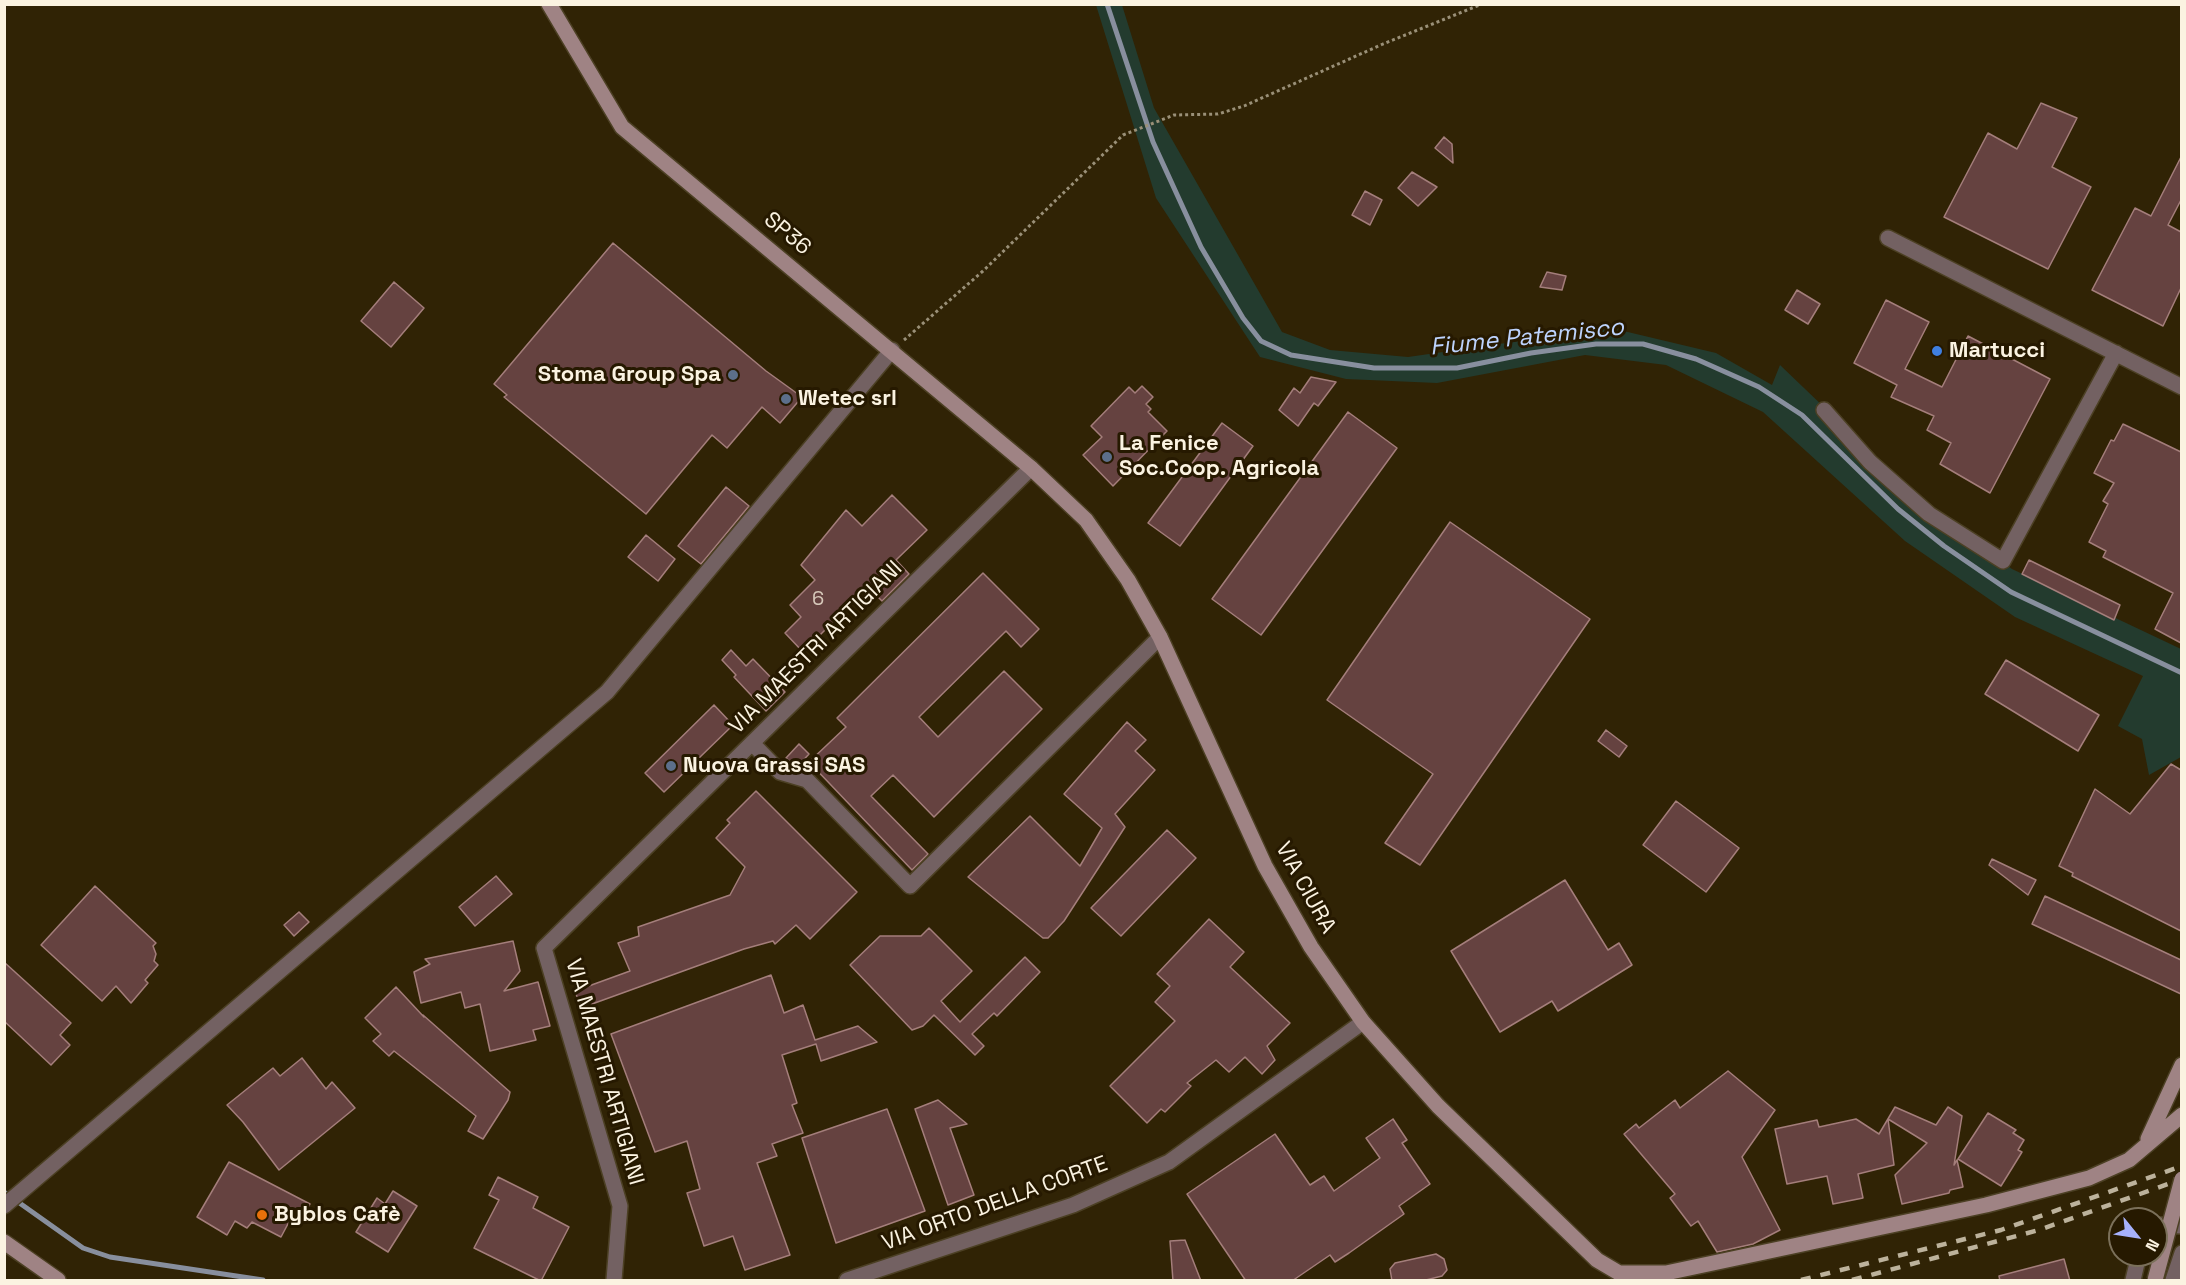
<!DOCTYPE html>
<meta charset="utf-8">
<style>
body{margin:0}
#map{position:relative;width:2186px;height:1285px;overflow:hidden;background:#302305;font-family:"Space Grotesk",sans-serif}
canvas{display:block}
.frame{position:absolute;inset:0;border:6px solid #fbf3e1;pointer-events:none}
.north{position:absolute;left:2108px;top:1207px;width:60px;height:60px;box-sizing:border-box;background:#261900;border:2px solid #7b705a;border-radius:50%;rotate:120deg;font-size:16px;font-weight:700;line-height:24px;text-align:center;color:#fbf3e1}
.north::after{content:'';display:block;margin:auto;width:21px;height:27px;background:#a6b1fc;clip-path:polygon(50% 0,100% 100%,50% 72%,0 100%)}
</style>
<div id="map">
<canvas width="2186" height="1285"></canvas>
<div class="frame"></div>
<div class="north">N</div>
</div>
<script>
const c = document.querySelector('canvas').getContext('2d');
c.lineJoin = 'round';
function paint(path, color) {
  c.fillStyle = color;
  c.fill(path, 'evenodd');
}
function toPath(rows) {
  const path = new Path2D();
  for (const r of rows) {
    path.moveTo(r[0], r[1]);
    for (let i = 2; i < r.length; i += 2) path.lineTo(r[i], r[i + 1]);
  }
  return path;
}
function trace(path, color, width, dash) {
  c.strokeStyle = color;
  c.lineWidth = width;
  c.lineCap = dash ? 'butt' : 'round';
  c.setLineDash(dash || []);
  c.stroke(path);
}
function drawText(font, color, halo, rows, align = 'center') {
  c.font = font + ' "Space Grotesk",sans-serif';
  c.lineWidth = 6;
  c.setLineDash([]);
  c.textBaseline = 'middle';
  c.strokeStyle = halo;
  c.fillStyle = color;
  for (const [text, x, y, turn = 0] of rows) {
    c.save();
    c.translate(x, y);
    c.rotate((+turn || 0) * Math.PI / 180);
    c.textAlign = isNaN(turn) ? turn : align;
    if (halo) c.strokeText(text, 0, 0);
    c.fillText(text, 0, 0);
    c.restore();
  }
}
const green = toPath([
 [1096,5,1122,5,1154,108,1282,332,1330,350,1408,357,1611,328,1716,353,1772,385,1780,365,1923,502,2012,569,2181,649,2181,757,2149,775,2142,739,2118,726,2143,676,2015,617,1905,541,1763,412,1666,365,1585,355,1437,383,1346,379,1260,357,1156,198]
]);
const stream = toPath([
 [1107,4,1153,142,1201,247,1243,318,1261,341,1291,355,1374,368,1457,368,1531,353,1596,344,1643,344,1696,359,1759,387,1802,415,1898,509,1944,546,2011,592,2182,673],
 [4,1192,83,1248,110,1257,263,1280]
]);
const building = toPath([
 [2041,103,2077,118,2052,167,2091,187,2048,269,1944,217,1988,133,2017,149,2041,103],
 [1444,137,1452,144,1453,163,1435,148,1444,137],
 [2181,157,2181,200,2168,225,2181,232,2181,288,2163,326,2092,290,2135,208,2151,216,2181,157],
 [1412,172,1437,187,1418,206,1398,188,1412,172],
 [1365,191,1382,200,1370,225,1352,215,1365,191],
 [613,243,766,371,802,397,780,423,762,407,727,448,712,435,646,514,504,397,507,395,494,384,613,243],
 [1547,272,1566,276,1562,290,1540,287,1547,272],
 [394,282,424,308,391,347,361,321,394,282],
 [1797,290,1820,304,1808,324,1785,310,1797,290],
 [1886,300,1929,322,1905,369,1942,387,1968,336,2050,379,1990,493,1940,464,1951,443,1927,430,1934,416,1891,397,1897,385,1854,363,1886,300],
 [1311,377,1336,382,1318,406,1314,403,1298,426,1279,410,1294,388,1300,393,1311,377],
 [1142,386,1153,397,1146,404,1151,409,1148,412,1167,431,1113,486,1083,455,1102,437,1091,426,1129,387,1135,393,1142,386],
 [1348,412,1397,448,1261,635,1212,599,1348,412],
 [1222,423,1253,446,1180,546,1148,523,1222,423],
 [2123,424,2181,452,2181,643,2155,629,2173,593,2103,557,2106,551,2089,542,2108,504,2103,501,2114,483,2094,473,2111,440,2114,441,2123,424],
 [726,487,749,506,701,564,678,546,726,487],
 [892,495,927,530,896,560,909,574,882,601,868,587,803,652,785,633,801,617,790,605,815,580,801,565,846,510,862,526,892,495],
 [1450,522,1590,619,1420,865,1385,843,1433,774,1327,700,1450,522],
 [646,535,675,559,658,581,628,557,646,535],
 [2029,560,2120,605,2114,620,2022,574,2029,560],
 [983,573,1039,629,1021,647,1006,631,919,717,938,737,1004,671,1042,709,934,817,893,775,871,796,928,854,912,870,809,762,846,727,837,718,983,573],
 [731,650,746,666,753,659,785,692,766,711,734,677,736,675,722,660,731,650],
 [2006,660,2099,715,2078,751,1985,694,2006,660],
 [714,705,733,725,664,792,645,773,714,705],
 [1127,722,1146,740,1135,751,1155,770,1115,814,1125,827,1064,921,1048,938,1043,938,968,877,1030,816,1080,866,1102,828,1064,794,1127,722],
 [1606,730,1627,746,1619,757,1598,741,1606,730],
 [799,744,809,754,797,767,786,758,799,744],
 [2171,764,2181,770,2181,931,2072,876,2073,873,2059,866,2095,789,2130,814,2171,764],
 [756,791,857,892,810,939,796,925,775,944,773,941,744,949,581,1008,575,991,630,971,618,943,639,936,638,927,730,895,745,867,716,838,730,823,727,820,756,791],
 [1676,801,1739,848,1706,892,1643,845,1676,801],
 [1167,830,1196,858,1121,936,1091,908,1167,830],
 [1992,859,2036,880,2028,895,1989,865,1992,859],
 [496,876,512,894,475,926,459,907,496,876],
 [1565,880,1608,950,1619,943,1632,965,1558,1011,1552,1001,1500,1032,1451,951,1565,880],
 [95,886,156,943,153,946,156,954,154,961,158,965,145,980,148,983,131,1003,116,986,102,1001,41,945,95,886],
 [2045,896,2181,960,2181,994,2032,924,2045,896],
 [299,912,309,922,294,936,284,925,299,912],
 [1209,919,1244,952,1230,967,1290,1023,1267,1046,1275,1060,1262,1074,1245,1057,1229,1072,1216,1060,1187,1083,1191,1086,1165,1112,1161,1109,1147,1123,1110,1086,1175,1021,1155,1002,1170,986,1157,974,1209,919],
 [929,928,972,971,941,1001,960,1022,1025,957,1040,972,997,1016,994,1013,972,1034,984,1046,975,1055,934,1015,923,1026,912,1030,850,965,880,936,921,936,929,928],
 [513,941,520,971,504,991,538,982,550,1026,533,1030,536,1040,490,1051,480,1004,465,1008,461,992,421,1003,414,972,430,964,425,959,513,941],
 [4,962,71,1023,60,1035,70,1045,51,1065,4,1021,4,962],
 [771,975,784,1013,803,1005,815,1040,858,1026,877,1042,821,1061,816,1044,782,1055,797,1103,792,1105,803,1133,772,1144,777,1156,757,1163,790,1255,745,1270,733,1236,704,1246,687,1193,700,1189,687,1141,655,1152,611,1034,771,975],
 [396,987,424,1017,423,1015,510,1092,508,1100,483,1139,468,1131,476,1116,394,1051,389,1056,373,1041,381,1034,365,1018,396,987],
 [302,1058,326,1089,332,1082,355,1108,279,1170,243,1122,227,1105,273,1068,280,1076,302,1058],
 [1728,1071,1775,1110,1742,1157,1780,1230,1753,1244,1717,1252,1698,1221,1691,1226,1670,1198,1675,1194,1624,1134,1636,1124,1639,1128,1675,1100,1680,1108,1728,1071],
 [938,1100,967,1124,950,1128,974,1195,948,1205,915,1109,938,1100],
 [1895,1107,1936,1125,1948,1107,1962,1116,1954,1165,1957,1160,1963,1187,1950,1190,1949,1193,1902,1204,1895,1175,1927,1143,1888,1119,1894,1165,1858,1174,1863,1198,1833,1204,1827,1176,1787,1184,1775,1129,1817,1120,1819,1127,1856,1119,1879,1134,1895,1107],
 [887,1109,925,1211,836,1243,802,1138,887,1109],
 [1988,1113,2016,1130,2013,1133,2024,1140,2018,1150,2022,1152,2001,1186,1958,1159,1988,1113],
 [1393,1119,1407,1140,1402,1143,1430,1184,1399,1206,1404,1214,1349,1253,1335,1262,1330,1255,1292,1281,1246,1281,1187,1194,1275,1134,1310,1185,1324,1176,1334,1191,1380,1158,1366,1138,1393,1119],
 [229,1162,310,1204,299,1225,290,1220,281,1237,252,1222,247,1228,235,1221,227,1235,197,1217,229,1162],
 [498,1177,538,1197,533,1208,569,1227,541,1281,474,1248,499,1200,489,1195,498,1177],
 [393,1191,417,1206,388,1252,356,1232,377,1198,385,1204,393,1191],
 [1185,1240,1201,1281,1173,1281,1170,1241,1185,1240],
 [1436,1254,1444,1259,1447,1270,1442,1276,1422,1281,1392,1281,1390,1269,1395,1263,1436,1254],
 [2064,1259,2070,1281,2000,1281,1999,1276,2064,1259]
]);
const path = toPath([
 [904,340,983,271,1123,135,1174,115,1218,114,1244,106,1383,44,1482,4]
]);
const street = toPath([
 [1888,238,2182,387],
 [1824,410,1870,462,1929,514,2003,561,2116,353],
 [752,743,780,772,807,780,910,886,1160,637],
 [4,1206,607,692,892,350],
 [2156,1227,2159,1225,2182,1226],
 [614,1280,620,1206,544,948,1031,468],
 [847,1280,1073,1205,1169,1162,1363,1022],
 [2133,1280,2139,1255],
 [2173,1280,2182,1253]
]);
const secondary = toPath([
 [549,4,622,127,1031,468,1086,520,1128,580,1160,637,1265,866,1311,947,1363,1022,1438,1106,1597,1260,1619,1273,1666,1273,1986,1205,2089,1178,2129,1160,2182,1115],
 [2148,1139,2182,1065],
 [4,1242,58,1280]
]);
const rail = toPath([
 [1801,1280,2001,1230,2182,1166],
 [1852,1280,2039,1230,2182,1179]
]);
const secondaryBridge = toPath([
 [2155,1280,2182,1179]
]);
const markers = [
 [1937,351,6,"#3f7fe0"],
 [733,375,6,"#5c6f8a"],
 [786,399,6,"#5c6f8a"],
 [1107,457,6,"#5c6f8a"],
 [671,766,6,"#5c6f8a"],
 [262,1215,6,"#e8710a"]
];
const numberNames = [
 ["6",818,600]
];
const streetNames = [
 ["SP36",787,234,40],
 ["VIA MAESTRI ARTIGIANI",816,648,-45],
 ["VIA CIURA",1305,888,61],
 ["VIA MAESTRI ARTIGIANI",604,1072,74],
 ["VIA ORTO DELLA CORTE",995,1204,-20]
];
const poiNames = [
 ["Martucci",1949,351],
 ["Stoma Group Spa",721,375,"right"],
 ["Wetec srl",798,399],
 ["La Fenice",1119,444],
 ["Soc.Coop. Agricola",1119,469],
 ["Nuova Grassi SAS",683,766],
 ["Byblos Cafè",274,1215]
];
const waterNames = [
 ["Fiume Patemisco",1527,338,-6]
];
paint(green, '#233b2e');
trace(stream, '#888f9e', 5);
paint(building, '#654240');
trace(building, '#a47e7b', 1.5);
trace(street, '#4c4024', 18);
trace(secondary, '#4c4024', 18);
trace(path, '#9a9078', 3, [3, 3]);
trace(street, '#736162', 15);
trace(secondary, '#9f8384', 15);
trace(rail, '#bcb29c', 4.5, [10, 10]);
trace(secondaryBridge, '#4c4024', 18, []);
trace(secondaryBridge, '#9f8384', 15);
for (const [x, y, r, color] of markers) {
  const dot = new Path2D();
  dot.arc(x, y, r, 0, 2 * Math.PI);
  c.fillStyle = color;
  c.fill(dot);
  trace(dot, '#261900', 2);
}
drawText('20px', '#d6c7b9', null, numberNames);
drawText('22px', '#fbf3e1', '#261900', streetNames);
drawText('bold 22px', '#fbf3e1', '#261900', poiNames, 'left');
drawText('italic 24px', '#bdd3fd', '#261900', waterNames);
</script>
